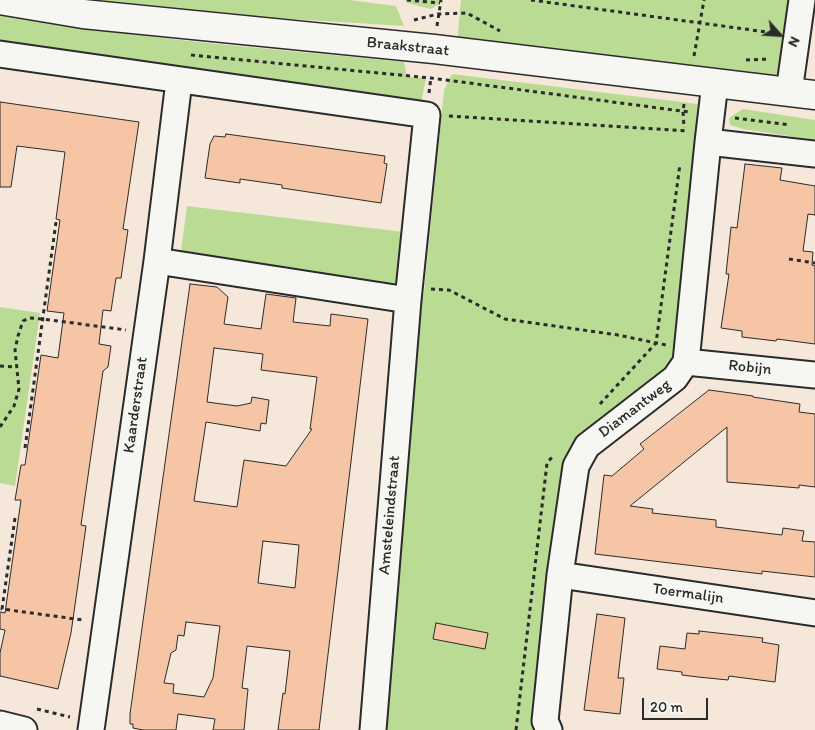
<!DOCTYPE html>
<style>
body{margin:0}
#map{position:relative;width:815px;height:730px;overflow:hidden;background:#f6e7db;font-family:Itim,sans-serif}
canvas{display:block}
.north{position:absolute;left:755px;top:10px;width:50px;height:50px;-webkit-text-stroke:4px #f6f6f2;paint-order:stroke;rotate:116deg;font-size:14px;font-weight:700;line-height:20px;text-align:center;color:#2b2b2b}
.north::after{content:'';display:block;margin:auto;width:18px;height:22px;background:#2b2b2b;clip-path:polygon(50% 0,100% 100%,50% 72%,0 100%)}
.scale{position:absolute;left:642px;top:698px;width:66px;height:22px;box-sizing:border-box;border:2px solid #2b2b2b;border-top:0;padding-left:6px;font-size:15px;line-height:18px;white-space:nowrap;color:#2b2b2b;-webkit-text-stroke:4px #f6f6f2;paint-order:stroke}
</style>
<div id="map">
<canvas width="815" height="730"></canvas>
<div class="north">N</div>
<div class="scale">20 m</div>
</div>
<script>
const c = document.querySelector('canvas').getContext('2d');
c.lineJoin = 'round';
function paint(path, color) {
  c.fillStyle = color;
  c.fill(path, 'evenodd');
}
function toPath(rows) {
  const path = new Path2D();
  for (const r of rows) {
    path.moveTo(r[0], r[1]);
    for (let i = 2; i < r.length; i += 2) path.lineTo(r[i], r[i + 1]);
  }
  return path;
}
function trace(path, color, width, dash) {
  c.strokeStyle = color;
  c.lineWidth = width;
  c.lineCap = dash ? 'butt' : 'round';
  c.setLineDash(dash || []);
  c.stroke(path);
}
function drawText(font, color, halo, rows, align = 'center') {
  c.font = font + ' Itim,sans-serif';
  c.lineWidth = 4;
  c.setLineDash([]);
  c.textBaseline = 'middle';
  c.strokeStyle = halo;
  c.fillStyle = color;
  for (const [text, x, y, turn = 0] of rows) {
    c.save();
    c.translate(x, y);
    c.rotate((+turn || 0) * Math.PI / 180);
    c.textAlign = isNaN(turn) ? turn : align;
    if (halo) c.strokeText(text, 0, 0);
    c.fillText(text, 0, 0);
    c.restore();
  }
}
const green = toPath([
 [83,0,349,0,396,6,404,26,196,13],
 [405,0,441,0,439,4,431,9,407,3],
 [461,0,793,0,778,81,457,43],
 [0,13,95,30,197,42,404,62,407,77,426,78,421,103,357,92,286,84,0,43],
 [452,74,698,104,677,362,583,444,536,730,379,730,413,318,424,293,444,90],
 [743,109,815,120,815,140,743,129,730,125,729,118],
 [187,206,412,233,399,292,180,258],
 [0,307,40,313,15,486,0,483]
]);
const building = toPath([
 [0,102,139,122,123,229,128,230,121,278,116,278,111,311,103,310,99,344,111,346,108,367,103,371,81,525,86,526,77,591,71,633,58,689,0,676,0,653,5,630,0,629,0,612,5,613,21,500,15,500,21,465,25,465,41,355,58,358,64,313,47,311,60,220,56,219,65,152,17,146,11,187,0,187,0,102],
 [226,134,385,156,384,163,387,164,381,203,282,188,282,185,240,179,240,183,205,178,210,144,214,136,225,137,226,134],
 [745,164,782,168,780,180,815,186,815,215,808,214,803,251,813,252,812,265,815,266,815,344,777,339,776,341,742,337,742,331,721,328,729,274,726,274,731,227,737,228,745,164],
 [190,284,217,287,228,297,224,324,261,329,266,294,296,298,293,322,330,326,331,314,368,319,319,730,278,730,283,693,285,694,290,651,247,646,242,688,248,689,244,730,213,730,215,719,178,714,176,730,143,730,133,728,133,724,130,724,130,714,190,284],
 [214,348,263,354,261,370,317,377,310,429,312,429,286,466,244,460,237,507,194,501,206,422,260,431,261,423,266,424,269,400,252,397,251,403,237,406,207,402,214,348],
 [263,541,299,545,295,588,258,583,263,541],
 [186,622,220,626,213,678,204,697,173,693,174,684,164,683,171,653,176,650,178,635,184,636,186,622],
 [709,390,753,396,753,397,800,404,799,412,815,414,815,487,799,485,799,488,727,482,727,427,630,506,653,509,652,513,716,520,716,527,782,535,783,528,804,531,802,541,815,542,815,577,762,571,762,574,595,554,604,475,612,476,644,449,640,444,709,390],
 [597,614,625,618,618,678,624,678,620,714,584,710,597,614],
 [436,623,488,633,485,649,433,639,436,623],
 [699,631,763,638,762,642,779,645,775,682,729,676,728,680,698,677,682,675,682,672,657,669,660,646,685,649,687,633,699,634,699,631]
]);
const path = toPath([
 [407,0,440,3],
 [531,0,774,33],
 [414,20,438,14,467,13,500,31],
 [437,26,441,0],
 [191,55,431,78,689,112],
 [694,56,704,0],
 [746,60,770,59],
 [429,93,431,77],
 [684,104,683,111,684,128],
 [449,116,687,131],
 [735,118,790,125],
 [789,259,815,263],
 [431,289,449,290,505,319,618,335,666,345],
 [0,366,16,367],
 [600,404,656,343,680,164],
 [0,427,14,406,19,389,15,350,18,336,23,321,29,318,43,319,126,330],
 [25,448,56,222],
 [15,518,2,609,83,620],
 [37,709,70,717],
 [516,730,547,463,554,455]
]);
const minor = toPath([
 [0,54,427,115,408,300,373,730],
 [789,92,802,0],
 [708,142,815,154],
 [157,261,408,300],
 [686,362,815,375],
 [560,575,815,613],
 [0,724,24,730],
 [91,730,157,261,179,81],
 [549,730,545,721,560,575,576,466,587,446,675,378,686,362,708,142,715,83]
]);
const tertiary = toPath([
 [0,0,83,14,434,49,815,95]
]);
const streetNames = [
 ["Braakstraat",408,47,6],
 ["Robijn",750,368,6],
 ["Kaarderstraat",136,405,-82],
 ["Diamantweg",635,409,-37],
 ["Amsteleindstraat",390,515,-85],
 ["Toermalijn",688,594,8]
];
paint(green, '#badb94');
paint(building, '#f5c5a5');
trace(building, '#2b2b2b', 1);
trace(minor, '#2b2b2b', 29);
trace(tertiary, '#2b2b2b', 31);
trace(path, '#2b2b2b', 3, [4, 4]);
trace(minor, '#f6f6f2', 25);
trace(tertiary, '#f6f6f2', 28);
drawText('16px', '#2b2b2b', '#f6f6f2', streetNames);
</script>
